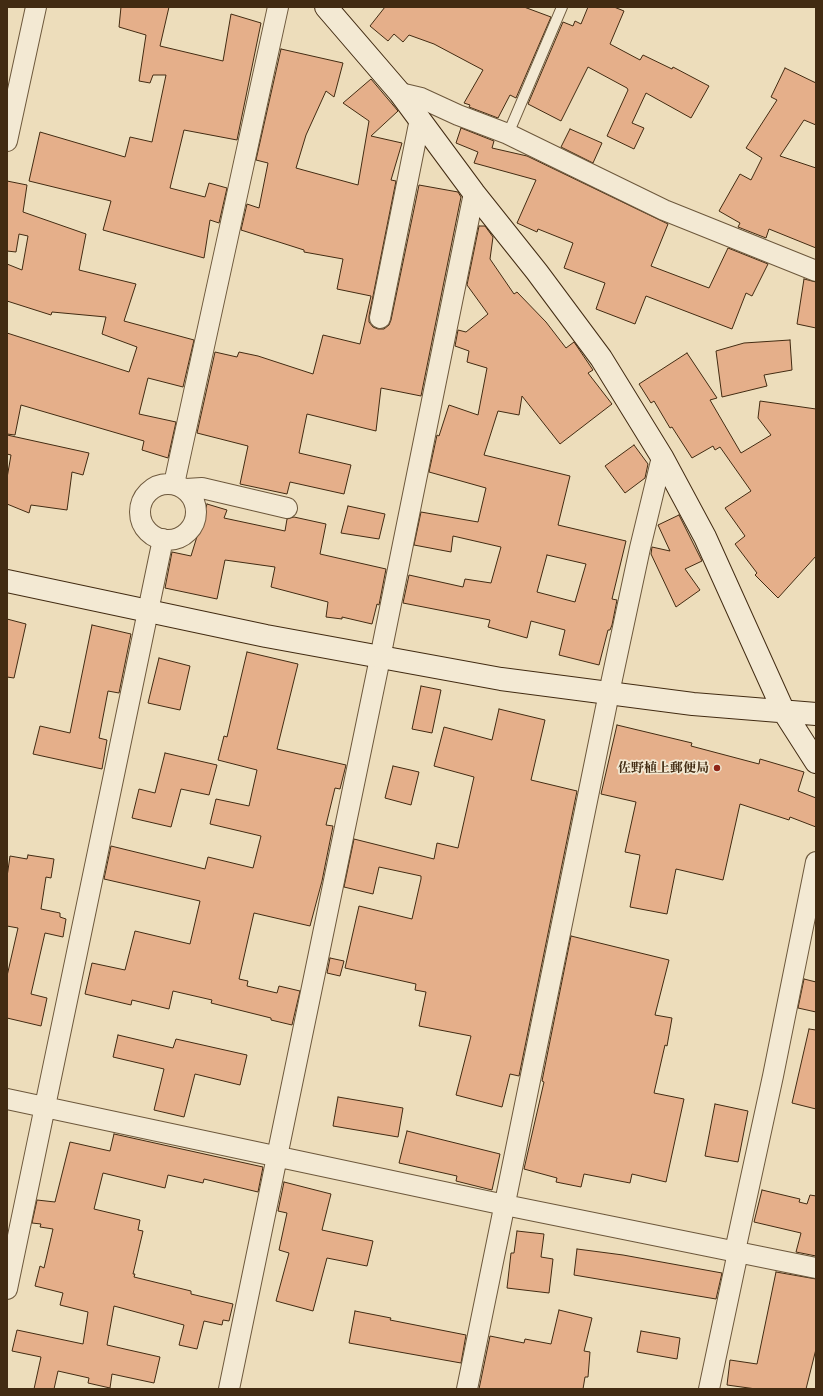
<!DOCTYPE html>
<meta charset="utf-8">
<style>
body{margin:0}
#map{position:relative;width:823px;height:1396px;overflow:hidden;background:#edddbb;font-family:"EB Garamond",serif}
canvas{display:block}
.frame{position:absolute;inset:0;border:8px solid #422b12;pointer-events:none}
</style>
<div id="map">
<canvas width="823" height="1396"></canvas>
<div class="frame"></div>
</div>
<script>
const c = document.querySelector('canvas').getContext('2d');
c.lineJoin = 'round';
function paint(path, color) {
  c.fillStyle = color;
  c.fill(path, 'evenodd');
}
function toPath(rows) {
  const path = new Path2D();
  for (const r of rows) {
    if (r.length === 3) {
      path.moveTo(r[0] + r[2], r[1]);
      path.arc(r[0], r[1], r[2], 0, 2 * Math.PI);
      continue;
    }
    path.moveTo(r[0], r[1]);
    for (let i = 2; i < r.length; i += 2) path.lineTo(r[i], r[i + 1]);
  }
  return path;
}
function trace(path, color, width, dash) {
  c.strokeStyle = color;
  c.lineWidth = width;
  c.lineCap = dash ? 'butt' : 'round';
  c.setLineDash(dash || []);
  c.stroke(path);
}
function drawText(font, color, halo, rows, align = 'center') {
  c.font = font + ' "EB Garamond","Noto Serif JP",serif';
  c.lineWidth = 3.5;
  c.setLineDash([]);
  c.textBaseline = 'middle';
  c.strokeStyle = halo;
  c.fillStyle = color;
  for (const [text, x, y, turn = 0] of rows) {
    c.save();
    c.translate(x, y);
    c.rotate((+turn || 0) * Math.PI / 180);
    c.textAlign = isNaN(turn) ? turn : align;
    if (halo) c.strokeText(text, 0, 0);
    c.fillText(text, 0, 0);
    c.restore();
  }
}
const building = toPath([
 [121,7,169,7,160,46,223,61,231,14,261,23,237,140,184,130,170,188,205,197,209,183,227,188,219,223,210,220,204,258,103,230,111,201,29,181,40,132,125,157,130,137,152,142,166,75,153,75,150,83,139,81,146,35,119,27,121,7],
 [385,7,524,7,551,17,516,98,510,95,498,118,469,107,470,105,464,103,483,70,434,44,409,35,403,42,394,34,388,41,370,26,385,7],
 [588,7,614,7,624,11,610,44,640,60,643,55,672,69,673,67,709,86,691,118,646,93,632,123,644,128,634,149,607,136,628,90,627,88,588,67,561,121,528,104,563,22,573,26,575,21,581,24,588,7],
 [281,49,343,63,334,97,326,91,306,135,296,168,358,185,369,121,343,103,371,79,398,111,371,136,402,143,391,180,396,181,369,316,369,322,373,327,378,329,384,329,389,325,391,320,419,185,458,192,461,197,421,396,381,388,376,431,307,414,299,453,351,465,344,494,290,482,287,494,240,484,248,446,197,433,215,352,237,357,239,352,258,356,313,374,323,335,360,344,371,296,337,289,343,259,304,252,304,250,241,230,247,204,259,208,268,163,256,160,281,49],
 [785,68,816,83,816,125,804,120,780,156,816,168,816,248,769,229,766,238,738,227,740,223,719,211,740,174,751,180,762,158,746,148,777,100,771,97,785,68],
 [461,128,494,141,492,148,527,156,668,224,651,266,709,288,728,248,768,264,752,296,746,293,732,329,646,296,635,324,596,309,605,283,564,268,573,243,538,229,537,232,517,223,536,180,474,163,478,152,456,143,461,128],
 [570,129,602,143,593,163,561,147,570,129],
 [7,181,27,185,23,212,86,234,79,270,136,284,124,321,194,340,183,387,148,378,139,414,176,422,168,458,142,450,144,441,21,405,15,435,7,434,7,333,129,372,137,347,102,334,106,317,52,312,51,315,7,301,7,264,22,270,28,236,19,234,16,252,7,251,7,181],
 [479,226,485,226,493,237,490,259,514,294,517,292,546,322,566,348,574,342,593,370,588,373,612,404,560,444,522,396,519,415,498,411,484,455,570,476,558,525,626,541,612,599,617,600,612,625,610,630,608,630,599,665,559,655,565,630,531,621,527,638,488,627,490,620,403,603,409,575,463,587,465,579,491,583,501,547,453,536,451,552,414,545,421,512,478,522,486,488,429,472,437,435,439,436,449,405,478,415,487,368,467,362,469,351,455,346,458,330,466,332,488,314,467,285,479,226],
 [547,555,586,564,575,602,537,592,547,555],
 [804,279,816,282,816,328,797,324,804,279],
 [790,340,792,370,764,375,767,386,722,397,716,351,744,343,790,340],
 [687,353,717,398,710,400,741,453,771,435,758,418,760,401,816,409,816,556,778,598,755,575,757,573,735,544,745,536,725,508,751,491,720,447,715,450,713,446,692,458,672,427,670,428,654,401,651,403,639,384,687,353],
 [7,435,89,453,83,475,72,472,67,510,31,505,29,513,7,504,7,478,11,455,7,454,7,435],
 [634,445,648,464,645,478,625,493,605,466,634,445],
 [207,504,227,510,224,518,285,531,287,519,294,517,326,524,320,554,386,569,379,605,377,604,372,624,342,617,342,619,326,617,328,602,271,587,275,567,225,560,217,599,165,588,172,552,191,556,207,504],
 [348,506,385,514,379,539,341,533,348,506],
 [679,515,702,561,685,569,700,590,676,607,651,554,652,547,670,551,658,525,679,515],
 [7,619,26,624,14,678,7,677,7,619],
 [92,625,131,634,119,693,108,691,99,738,107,740,102,769,33,754,40,726,70,733,92,625],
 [247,652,298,664,277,749,346,765,340,789,335,788,326,825,333,826,322,881,310,926,254,913,239,979,248,981,247,986,277,993,279,986,300,991,292,1025,271,1020,271,1018,211,1003,212,1000,173,991,169,1009,132,1000,131,1005,85,994,92,963,125,970,135,931,190,944,200,901,104,879,111,846,205,869,208,857,253,868,261,836,210,824,216,799,249,806,257,770,218,760,224,736,227,737,247,652],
 [159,658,190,666,180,710,148,703,159,658],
 [421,686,441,690,432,733,412,729,421,686],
 [499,709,545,720,531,780,577,791,519,1076,510,1074,502,1107,456,1095,471,1036,419,1026,426,992,415,990,416,984,345,968,359,906,412,919,421,879,421,876,379,867,373,894,344,887,354,839,434,859,437,843,458,848,474,777,434,766,444,727,492,740,499,709],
 [617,725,692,743,691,746,759,764,760,759,804,772,798,791,816,798,816,827,790,817,789,820,740,804,723,880,676,869,667,914,630,907,640,855,625,852,636,802,601,794,617,725],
 [165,753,217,765,209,795,181,789,171,827,132,818,139,789,155,793,165,753],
 [393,766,419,772,411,805,385,798,393,766],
 [28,855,54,859,51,878,46,877,41,909,60,913,60,917,66,919,63,937,45,933,31,994,47,998,41,1026,7,1018,7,976,18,928,7,926,7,877,10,856,27,859,28,855],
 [571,936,669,960,655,1015,672,1018,667,1046,665,1045,654,1093,684,1099,666,1182,632,1174,630,1183,584,1174,581,1187,556,1182,557,1178,524,1169,544,1082,542,1081,571,936],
 [330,958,344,961,340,976,327,973,330,958],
 [804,979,816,982,816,1012,798,1008,804,979],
 [809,1029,816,1030,816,1109,792,1103,809,1029],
 [118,1035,173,1048,176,1039,247,1055,240,1085,195,1074,184,1117,154,1110,164,1069,113,1057,118,1035],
 [338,1097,403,1108,398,1137,333,1126,338,1097],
 [715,1104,748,1111,738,1162,705,1156,715,1104],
 [407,1131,500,1154,492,1190,456,1181,457,1176,399,1163,407,1131],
 [114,1134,263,1167,258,1192,204,1179,203,1183,168,1175,165,1188,103,1173,94,1209,140,1220,138,1230,143,1231,133,1274,135,1274,134,1277,191,1291,191,1294,233,1304,229,1321,223,1320,222,1325,204,1321,197,1349,179,1345,184,1325,114,1306,107,1345,160,1357,154,1383,112,1374,110,1388,88,1383,89,1378,58,1371,54,1389,34,1389,41,1357,12,1351,17,1330,83,1344,88,1312,60,1305,63,1293,35,1286,40,1266,44,1268,53,1229,40,1227,41,1224,32,1223,37,1200,55,1202,70,1142,110,1151,114,1134],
 [284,1182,331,1194,322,1230,373,1241,367,1266,327,1258,313,1311,276,1301,289,1253,279,1250,287,1213,278,1211,284,1182],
 [762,1190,800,1199,799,1202,807,1204,810,1195,816,1196,816,1256,796,1252,801,1233,754,1222,762,1190],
 [517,1231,544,1234,541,1257,553,1259,549,1293,507,1288,511,1253,514,1253,517,1231],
 [577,1249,623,1255,722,1273,716,1299,574,1275,577,1249],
 [776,1272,816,1279,816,1349,806,1389,756,1389,727,1385,730,1360,757,1364,776,1272],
 [559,1310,592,1318,584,1351,590,1352,588,1377,585,1377,583,1389,479,1389,490,1336,524,1343,525,1339,551,1344,559,1310],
 [355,1311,391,1318,390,1320,466,1335,461,1363,349,1343,355,1311],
 [641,1331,680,1338,677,1359,637,1352,641,1331]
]);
const lane = toPath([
 [508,134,562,7]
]);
const street = toPath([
 [400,93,421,98,458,115,508,134,664,210,816,271],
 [7,141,36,7],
 [380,318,420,119],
 [174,484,278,7],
 [168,512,28],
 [186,489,202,488,287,508],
 [7,1099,505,1205,816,1268],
 [735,1251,773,1076,816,862],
 [7,1289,163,539],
 [229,1389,380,658,474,193],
 [467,1389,609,693,640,548,662,457],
 [709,1389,738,1252]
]);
const secondary = toPath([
 [326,7,400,93,474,193,537,272,601,358,662,457,705,537,784,712,816,762],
 [7,581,266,636,501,679,693,704,816,714]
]);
const markers = [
 [717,768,4,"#8f2418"]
];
const poiNames = [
 ["佐野植上郵便局",709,768]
];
paint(building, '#e5af8a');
trace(building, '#422b12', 1);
trace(lane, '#6d583c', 12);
trace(street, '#6d583c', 22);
trace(secondary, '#422b12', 24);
trace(lane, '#f3e9d3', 10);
trace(street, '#f3e9d3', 20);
trace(secondary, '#f3e9d3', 22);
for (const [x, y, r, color] of markers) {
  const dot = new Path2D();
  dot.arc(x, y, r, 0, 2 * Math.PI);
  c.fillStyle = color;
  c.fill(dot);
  trace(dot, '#f3e9d3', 1.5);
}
drawText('bold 13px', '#422b12', '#f3e9d3', poiNames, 'right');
</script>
